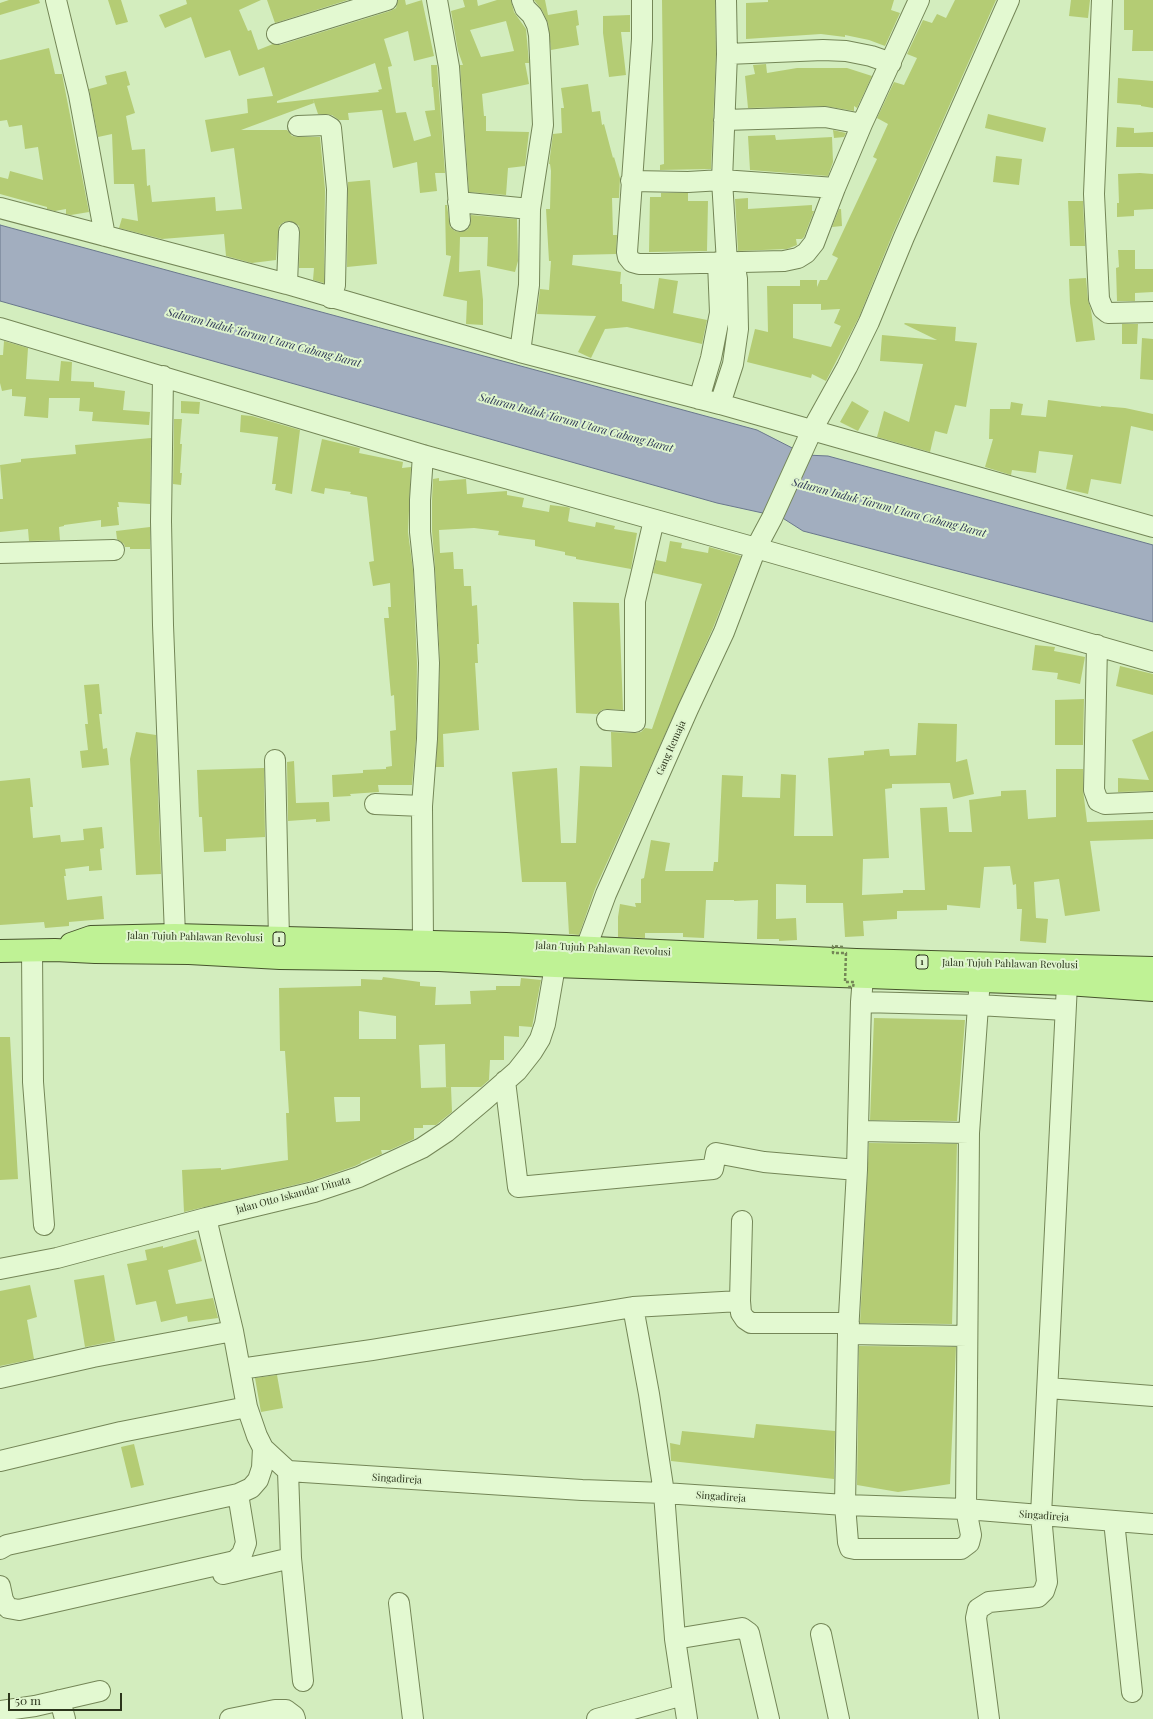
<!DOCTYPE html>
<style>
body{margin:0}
#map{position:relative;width:1153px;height:1719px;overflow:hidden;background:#d3edbe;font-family:"Playfair Display",serif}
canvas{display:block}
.scale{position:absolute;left:8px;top:1693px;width:114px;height:18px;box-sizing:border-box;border:2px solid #2c351c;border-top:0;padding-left:5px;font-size:12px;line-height:14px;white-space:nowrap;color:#2c351c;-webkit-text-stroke:3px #dff5ce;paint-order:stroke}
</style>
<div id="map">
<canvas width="1153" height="1719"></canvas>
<div class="scale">50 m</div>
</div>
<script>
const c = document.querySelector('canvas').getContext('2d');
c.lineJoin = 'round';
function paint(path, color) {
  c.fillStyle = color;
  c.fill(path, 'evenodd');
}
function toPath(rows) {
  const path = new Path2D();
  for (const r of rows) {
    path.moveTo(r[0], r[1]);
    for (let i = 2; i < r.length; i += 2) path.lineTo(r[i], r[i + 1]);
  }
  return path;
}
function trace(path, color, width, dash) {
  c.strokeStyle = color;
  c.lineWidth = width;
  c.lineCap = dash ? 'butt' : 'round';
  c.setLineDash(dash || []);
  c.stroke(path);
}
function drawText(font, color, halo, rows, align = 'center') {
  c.font = font + ' "Playfair Display",serif';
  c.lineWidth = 4;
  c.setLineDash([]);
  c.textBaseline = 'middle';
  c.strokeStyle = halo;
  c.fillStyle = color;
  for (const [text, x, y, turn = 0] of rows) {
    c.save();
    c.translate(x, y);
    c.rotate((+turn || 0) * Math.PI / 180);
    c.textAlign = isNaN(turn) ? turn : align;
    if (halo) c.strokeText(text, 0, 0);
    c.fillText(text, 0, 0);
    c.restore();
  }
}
const water = toPath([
 [0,225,757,430,806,455,828,456,1153,545,1153,622,803,531,781,517,717,503,0,301,0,225]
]);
const building = toPath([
 [9,0,39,0,40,3,0,15,0,3],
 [108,0,121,0,128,22,116,25],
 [186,0,261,0,239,10,248,31,251,30,258,50,273,44,280,45,390,11,396,8,398,0,405,0,406,5,422,0,434,56,414,61,408,31,384,39,392,66,388,67,396,113,406,112,414,141,431,136,425,111,435,110,433,87,432,87,431,65,437,65,445,173,435,173,437,191,420,193,417,162,393,168,382,110,348,113,349,120,339,120,332,115,318,114,313,99,379,92,378,90,382,89,375,63,277,101,277,103,313,99,314,103,241,130,287,130,292,136,298,137,320,137,325,189,324,283,313,280,314,268,299,268,300,232,299,226,295,223,290,221,284,222,279,226,276,260,252,263,226,256,224,234,162,239,119,228,122,218,138,221,134,184,114,184,112,134,98,137,89,89,107,84,105,76,126,71,130,85,127,86,135,113,126,116,132,150,145,149,147,186,150,185,152,202,215,197,216,211,242,209,234,148,211,152,205,120,248,113,247,99,273,96,264,67,239,76,230,50,205,58,191,17,165,28,159,15,187,4],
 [267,0,348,0,275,23],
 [463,0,477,0,478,6,497,0,511,0,514,12,526,29,529,63,525,63,529,84,482,94,484,116,486,116,486,131,529,132,525,166,508,168,506,195,469,192,460,65,463,65,458,51,451,11,465,7],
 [506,21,514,51,481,57,470,30],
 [534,0,545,0,548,15,577,10,579,25,576,26,579,45,551,50,548,23,542,10],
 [662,0,715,0,716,54,711,169,660,170,660,165,664,164],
 [768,0,894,0,891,10,900,13,885,46,869,40,845,35,845,37,821,34,746,39,746,3,768,2],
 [955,0,996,0,893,233,859,317,826,381,812,374,811,378,747,362,755,329,768,332,767,286,800,286,800,280,817,280,817,287,820,280,827,280,838,258,832,255,877,159,873,157,888,124,877,118,894,82,904,85,917,58,907,54,923,20,932,23,937,14,946,18],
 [793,304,821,304,821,310,840,309,834,323,841,326,831,347,793,338],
 [1071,0,1090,0,1088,18,1069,16],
 [1124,0,1153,0,1153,51,1132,51,1133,30,1124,30],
 [630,15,630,32,621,32,626,75,609,77,603,33,603,16],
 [49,48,55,74,62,74,89,212,71,215,66,214,66,209,55,211,47,209,47,207,0,194,0,177,8,179,10,171,43,180,38,147,25,149,22,125,9,127,7,120,0,121,0,60],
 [766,64,767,73,797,68,847,68,872,76,857,108,854,106,854,111,825,106,748,108,745,76,755,74,753,65],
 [1118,78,1153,81,1153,108,1141,106,1141,105,1117,103],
 [588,84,592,112,600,111,602,125,604,124,613,158,614,157,620,178,619,198,612,198,613,235,617,235,616,254,573,255,572,265,621,272,620,284,622,284,622,301,654,309,659,278,678,281,673,313,707,320,702,344,627,327,605,329,591,358,578,352,596,316,537,314,540,289,549,290,551,261,549,261,546,209,550,209,551,171,550,164,549,164,553,134,562,133,561,108,564,108,561,88],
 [988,114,1046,128,1043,142,985,128],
 [1117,127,1134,128,1134,133,1153,132,1153,147,1116,147],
 [833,130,846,133,844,137,834,138],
 [775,135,776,140,832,137,833,162,828,176,750,170,748,136],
 [996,156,1022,159,1019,185,993,182],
 [1140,173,1153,174,1153,209,1134,210,1134,216,1117,217,1117,203,1119,203,1118,174],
 [370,180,377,264,347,267,348,182],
 [661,193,688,193,688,201,708,201,707,251,649,252,650,197,661,197],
 [748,198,748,209,812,205,812,211,814,211,804,237,802,239,796,239,797,245,787,249,738,251,735,199],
 [1068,201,1083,201,1085,246,1070,246],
 [445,205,447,205,450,227,455,231,461,232,467,230,470,226,471,215,517,219,518,261,515,272,487,266,488,237,460,237,459,272,480,270,483,300,483,325,466,324,467,301,443,296,451,256,446,255],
 [839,209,841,209,842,226,832,227],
 [1118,250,1135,250,1135,269,1153,269,1153,292,1135,293,1135,301,1117,301,1116,268,1119,267],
 [1086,278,1088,300,1091,310,1095,340,1076,342,1070,303,1069,279],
 [905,323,956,327,955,341,977,343,966,407,955,405,947,434,935,431,930,452,877,437,884,411,909,422,923,364,880,361,882,335,937,340,904,324],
 [1122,324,1138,324,1137,344,1122,344],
 [1142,338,1153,339,1153,380,1140,379],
 [4,341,28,348,26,379,59,381,61,361,72,362,71,381,94,382,94,387,125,391,123,410,150,412,149,425,92,421,93,412,79,411,80,398,49,398,48,418,24,416,26,397,12,396,12,389,2,391,0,383,0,355,3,355],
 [1048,400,1101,407,1101,406,1125,408,1153,414,1153,431,1131,426,1121,484,1091,479,1088,494,1066,489,1073,455,1039,451,1036,473,1012,470,1011,475,985,467,993,439,989,439,990,409,1010,409,1011,402,1023,404,1021,415,1046,417],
 [181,401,200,402,199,414,181,413],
 [852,401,869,411,858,431,840,422],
 [241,415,252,416,300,430,292,494,275,490,276,484,272,484,278,437,240,432],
 [174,419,182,419,180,444,182,444,180,473,182,473,181,485,173,484],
 [151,438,150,504,118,502,119,507,117,507,119,525,101,527,101,520,64,525,64,526,59,527,60,540,29,541,28,529,0,532,0,499,3,499,0,465,21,462,21,459,76,454,75,445],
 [322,439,360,448,359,453,403,462,402,468,411,467,408,532,413,570,417,663,416,738,412,785,378,785,379,792,350,794,351,796,333,797,332,775,363,773,363,770,386,769,386,767,392,766,390,731,396,730,394,695,391,696,384,618,389,618,388,607,391,607,390,583,373,586,369,562,374,561,367,497,350,494,351,492,325,488,324,494,311,491],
 [439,478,439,481,466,479,467,494,507,491,507,495,524,498,522,507,549,512,550,505,567,507,570,508,568,521,570,522,595,527,596,522,615,526,614,529,637,533,631,569,576,559,576,557,565,555,565,552,535,546,535,540,498,535,499,531,474,528,439,530,440,553,453,552,454,569,463,569,464,586,471,586,472,606,477,605,479,644,477,644,478,663,475,663,479,730,443,734,444,767,436,767,440,662,435,568,432,531,432,500,433,479],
 [150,527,150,549,130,549,130,547,125,547,124,544,117,539,116,531],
 [670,541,682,543,681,548,708,553,709,547,741,556,713,628,595,889,579,935,569,934,566,882,522,882,512,772,557,768,561,843,576,843,580,766,612,767,611,732,635,733,641,732,645,728,652,729,702,584,653,573,656,560,666,562],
 [573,602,619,603,623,710,607,709,602,710,597,714,576,713],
 [1035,645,1055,647,1054,651,1085,657,1080,684,1057,679,1058,673,1032,670],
 [1120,666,1153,674,1153,695,1116,686],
 [99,684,102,714,99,714,103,749,107,748,109,765,82,768,80,751,88,750,85,724,88,724,84,685],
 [1084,699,1083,745,1055,745,1055,700],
 [918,723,957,724,956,762,967,759,974,794,953,799,950,783,892,784,892,788,885,789,889,858,863,859,862,895,903,893,903,890,925,890,920,808,947,807,949,832,972,832,969,800,1001,796,1001,791,1026,790,1028,819,1056,817,1056,769,1083,769,1083,790,1087,822,1153,820,1153,839,1090,841,1100,911,1065,916,1059,879,1034,882,1036,918,1048,919,1046,943,1020,941,1022,909,1017,909,1016,884,1013,885,1010,866,984,867,980,908,947,905,947,910,897,911,897,919,863,921,864,936,845,937,843,903,806,903,806,885,776,884,776,919,796,918,797,940,779,941,779,939,757,939,758,900,734,901,734,900,706,900,704,938,683,937,683,933,645,933,645,938,618,937,618,917,620,904,636,907,635,903,641,903,641,879,644,878,651,840,670,843,665,871,713,871,714,862,718,862,722,775,743,776,742,797,780,798,781,774,796,775,794,836,833,836,828,758,864,755,864,751,889,749,890,756,916,755],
 [1153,731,1153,791,1118,792,1118,778,1149,780,1132,740],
 [136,732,156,735,161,874,136,875,130,759],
 [294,761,296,803,329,802,330,821,316,822,316,819,288,821,287,762],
 [264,768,265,837,226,839,226,851,204,852,202,817,199,817,197,770],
 [30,778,33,807,30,807,33,838,60,835,61,842,84,840,83,829,102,827,104,848,100,849,102,870,89,871,89,866,65,869,66,876,64,876,67,900,102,896,104,919,69,922,69,926,45,928,44,922,0,925,0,781],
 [383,977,420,982,420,986,436,987,435,1005,471,1004,470,991,496,990,496,986,520,986,521,978,541,980,532,1027,519,1026,519,1037,504,1036,504,1060,490,1060,489,1080,481,1087,446,1087,445,1044,419,1045,421,1088,451,1087,452,1112,436,1125,423,1125,423,1128,414,1128,414,1139,390,1150,381,1150,382,1154,361,1162,361,1163,355,1166,311,1181,184,1212,182,1170,221,1168,221,1170,288,1160,286,1113,289,1113,285,1051,280,1051,279,988,361,986,361,979,382,980],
 [359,1011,396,1016,396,1039,359,1039],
 [334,1097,360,1097,360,1121,336,1122],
 [874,1018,965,1020,957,1121,870,1120],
 [0,1037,10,1037,18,1179,0,1180],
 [869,1143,957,1144,952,1324,860,1323],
 [196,1239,202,1261,168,1270,176,1304,213,1298,218,1318,188,1322,187,1316,161,1322,156,1301,136,1305,127,1264,147,1260,145,1250,163,1246,163,1248],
 [104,1275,115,1341,85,1347,74,1280],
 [30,1285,37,1317,27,1320,34,1359,0,1366,0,1291],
 [859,1346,956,1347,950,1484,898,1492,857,1485],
 [277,1375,283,1408,261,1412,255,1378],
 [756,1424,835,1431,834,1479,671,1461,670,1443,680,1445,682,1431,754,1438],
 [134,1444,144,1485,131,1488,121,1447]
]);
const minor = toPath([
 [56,0,79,95,105,236],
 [437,0,449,67,460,221],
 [642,0,642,39,627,252,628,257,632,262,639,264,658,264,784,261,798,258,806,253,814,243,835,188,862,124,919,0],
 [726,0,727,54,722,180,727,263],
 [1102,0,1094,194,1099,299,1103,309,1108,313,1153,312],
 [277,34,387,0],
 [727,54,823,50,846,51,871,56,891,63],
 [724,120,825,117,862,124],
 [298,126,326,125,331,128,337,189,335,285,331,298],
 [631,181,688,182,722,180,835,188],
 [458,202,530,209],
 [0,208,287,284,520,352,720,404,1153,527],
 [287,284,289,232],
 [0,328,423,455,756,548,1153,662],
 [520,352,529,285,530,209,543,125,539,35,537,25,532,15,525,8,522,0],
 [163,376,161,521,163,625,175,935],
 [699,399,711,358,720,313,718,262],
 [720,404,733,364,738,329,737,279,734,262],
 [0,553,114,550],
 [1097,645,1094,790,1098,801,1105,804,1153,802],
 [607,720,635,722,635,601,654,520],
 [275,760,279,939],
 [375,804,422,806],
 [423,942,422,806,427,739,429,663,424,569,420,532,420,500,423,455],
 [586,948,606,894,688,709,724,632,756,548,772,518,812,430,847,367,869,322,904,237,1009,0],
 [32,950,33,1082,44,1225],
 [863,977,861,1002,857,1170,848,1334,845,1505,848,1542,850,1548,855,1549,961,1549,969,1543,971,1535,966,1509,969,1133,979,992,981,981],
 [861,1002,978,1005,1065,1010],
 [505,1081,518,1187,713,1169,716,1153,764,1162,857,1170],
 [859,1131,969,1133],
 [206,1218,233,1331,247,1407,257,1436,263,1448,288,1471,291,1558,303,1681],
 [742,1221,740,1301,741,1313,745,1319,751,1323,849,1323],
 [0,1269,57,1258,206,1218,314,1192,359,1177,422,1148,446,1132,484,1100,517,1071,532,1052,540,1039,545,1024,555,966],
 [633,1307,649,1394,664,1493,675,1639,742,1628,749,1633,769,1719],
 [848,1334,967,1336],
 [240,1369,372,1350,633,1307,740,1301],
 [0,1378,93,1357,233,1331],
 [1048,1388,1153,1396],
 [0,1461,121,1432,247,1407],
 [288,1471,582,1490,664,1493,845,1505,966,1509,1153,1524],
 [1114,1521,1132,1692],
 [0,1549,7,1545,238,1494,251,1488,258,1480,262,1468,263,1448],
 [223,1574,291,1558],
 [0,1586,3,1600,8,1608,19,1610,235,1561,242,1554,246,1543,238,1494],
 [399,1603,413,1719],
 [821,1634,839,1719],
 [675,1639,687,1719],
 [60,1700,65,1719],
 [0,1711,35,1706,100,1691],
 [230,1719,275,1710,286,1710,294,1716,295,1719],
 [597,1719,683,1695],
 [989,1719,976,1618,978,1609,989,1602,1038,1597,1044,1591,1047,1582,1041,1515,1067,984]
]);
const major = toPath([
 [71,944,91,937,175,935,506,944,856,960,1153,968],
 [0,951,55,950,95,952,189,953,280,958,439,960,555,966,1067,984,1153,990]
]);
const pathBridge = toPath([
 [843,947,833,946,833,953,846,953,845,982,854,982,853,987,847,987]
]);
const shields = [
 [279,939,12],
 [922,962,12]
];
const shieldNames = [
 ["1",279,939],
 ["1",922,962]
];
const streetNames = [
 ["Gang Remaja",671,748,-66],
 ["Jalan Tujuh Pahlawan Revolusi",195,937,1],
 ["Jalan Tujuh Pahlawan Revolusi",603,949,3],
 ["Jalan Tujuh Pahlawan Revolusi",1010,964,1],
 ["Jalan Otto Iskandar Dinata",293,1195,-15],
 ["Singadireja",397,1479,3],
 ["Singadireja",721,1497,4],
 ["Singadireja",1044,1516,4]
];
const waterNames = [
 ["Saluran Induk Tarum Utara Cabang Barat",264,338,15],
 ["Saluran Induk Tarum Utara Cabang Barat",576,423,15],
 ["Saluran Induk Tarum Utara Cabang Barat",889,508,15]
];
paint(water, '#a2aebf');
trace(water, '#69778c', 1);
paint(building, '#b4cc74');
trace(minor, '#748657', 22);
trace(major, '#46532c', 24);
trace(minor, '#e3f9d1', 20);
trace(major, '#bff295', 22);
trace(pathBridge, '#748657', 2.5, [3, 2]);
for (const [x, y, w] of shields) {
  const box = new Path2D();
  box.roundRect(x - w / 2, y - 7, w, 14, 3);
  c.fillStyle = '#dff5ce';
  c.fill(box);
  trace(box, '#2c351c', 1);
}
drawText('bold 9px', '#2c351c', null, shieldNames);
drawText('10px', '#2c351c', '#dff5ce', streetNames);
drawText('italic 11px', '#2b3355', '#dff5ce', waterNames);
</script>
